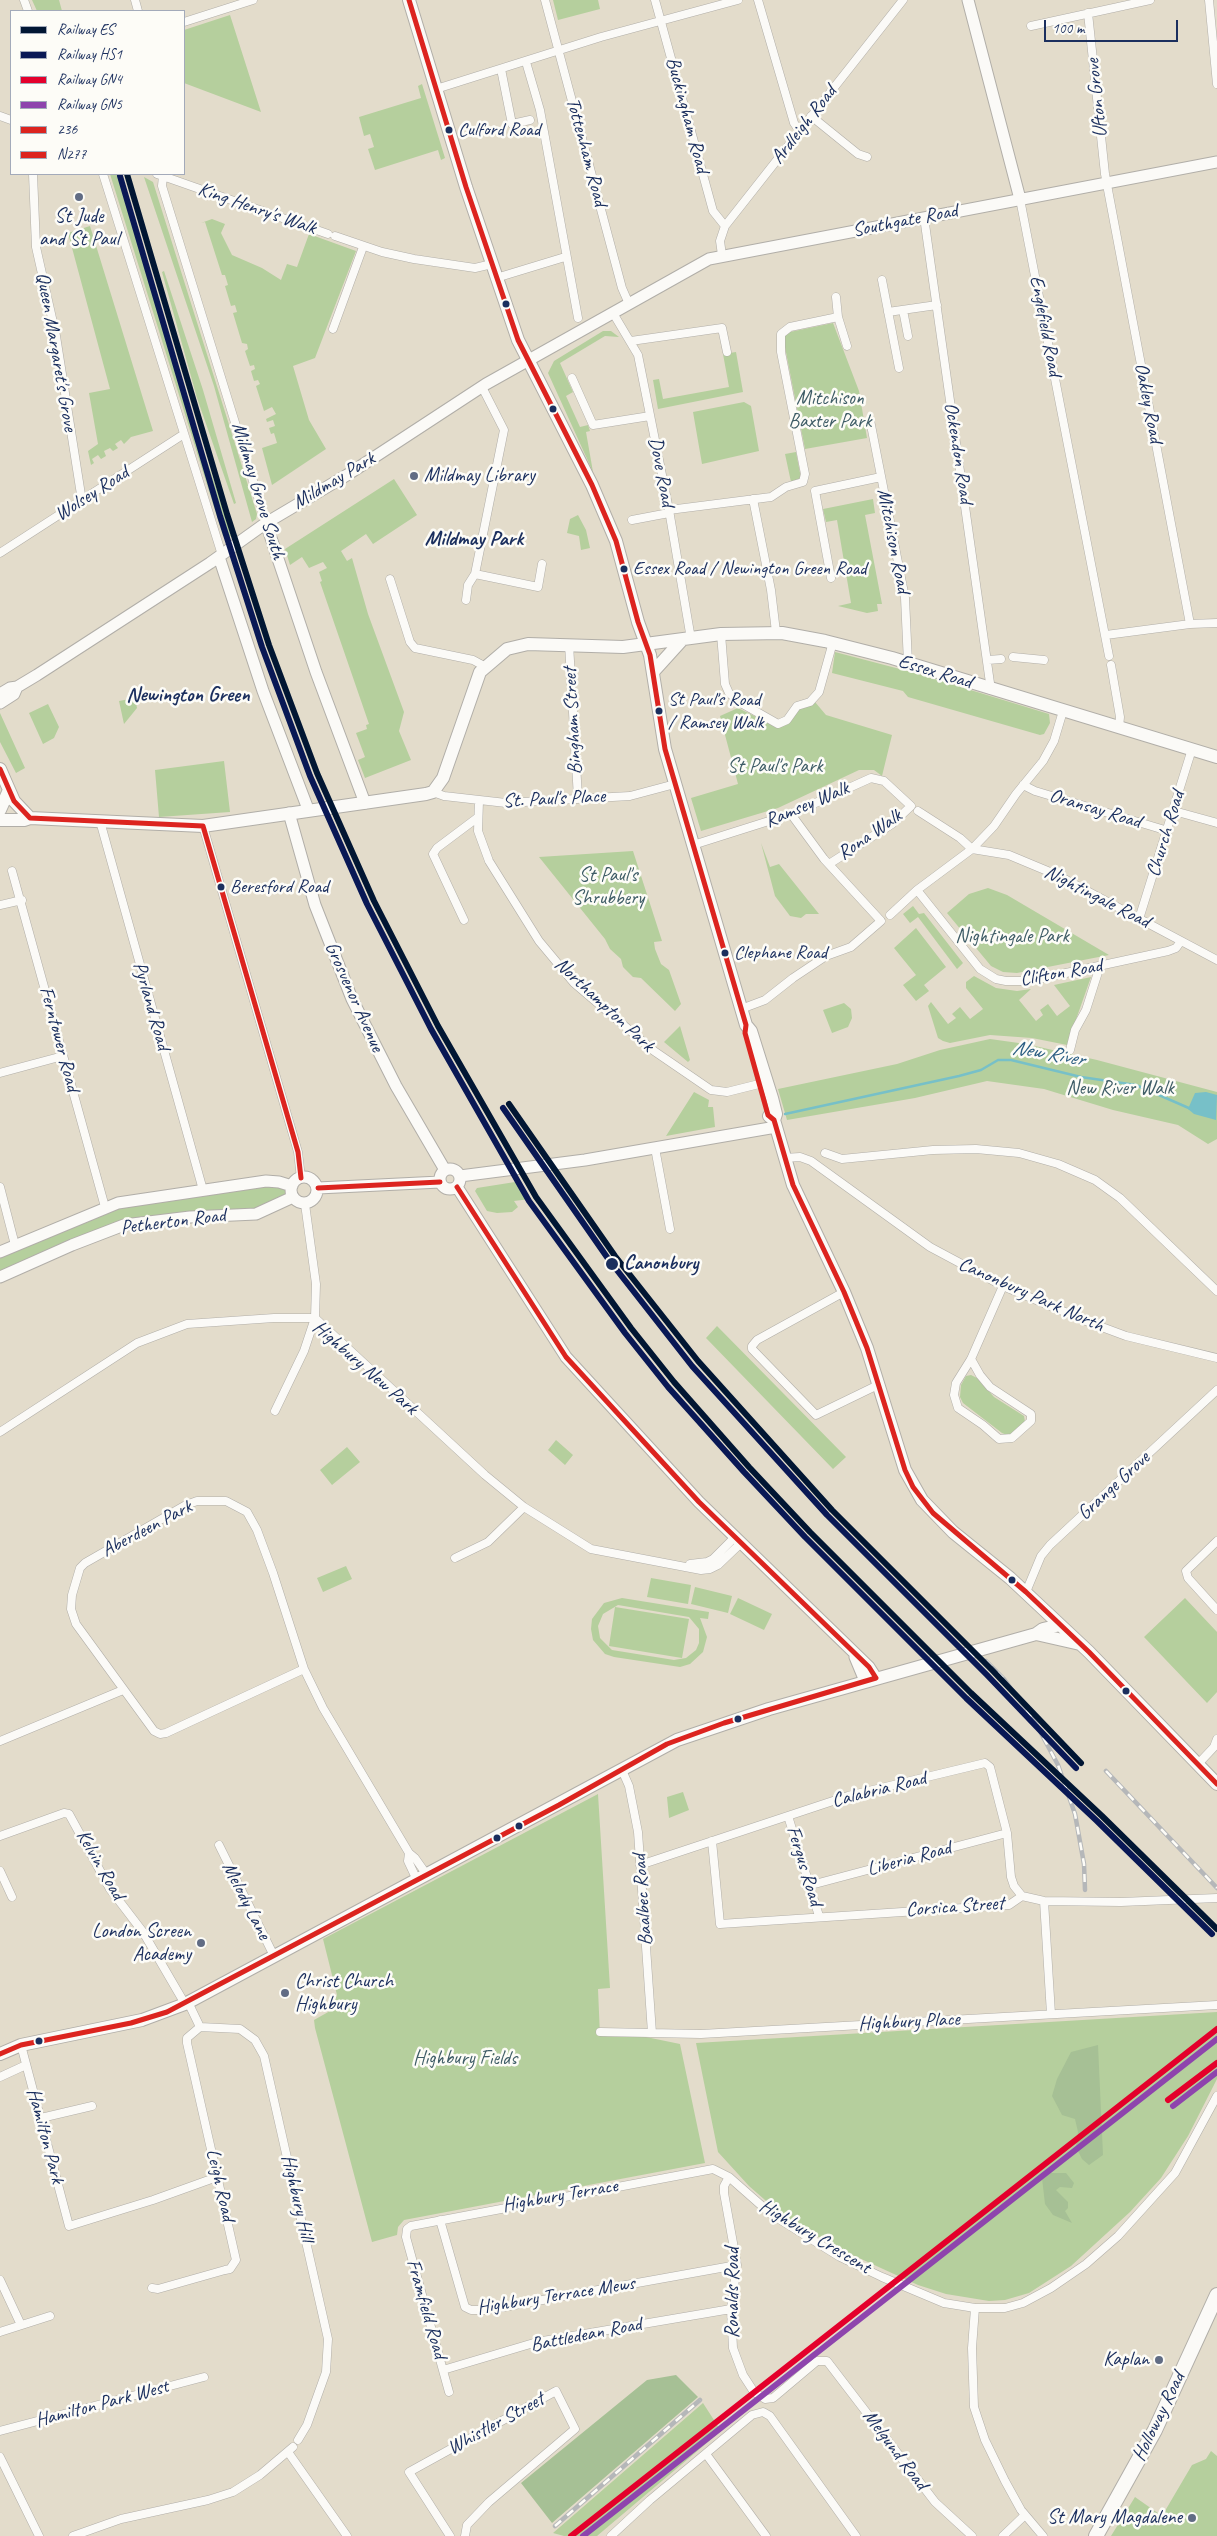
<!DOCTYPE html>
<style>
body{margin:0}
#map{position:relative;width:1217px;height:2536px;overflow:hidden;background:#e3dccb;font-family:Caveat,sans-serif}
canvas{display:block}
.legend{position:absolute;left:10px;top:10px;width:175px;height:165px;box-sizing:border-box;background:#fdfcf7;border:1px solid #a3aaba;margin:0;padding:6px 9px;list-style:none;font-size:15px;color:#1b2f5e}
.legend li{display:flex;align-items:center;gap:10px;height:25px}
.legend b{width:25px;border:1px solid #a3aaba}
.scale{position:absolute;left:1044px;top:20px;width:134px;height:22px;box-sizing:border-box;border:2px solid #1b2f5e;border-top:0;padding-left:6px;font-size:15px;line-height:18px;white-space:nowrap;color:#1b2f5e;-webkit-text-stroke:4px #fdfcf7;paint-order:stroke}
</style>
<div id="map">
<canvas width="1217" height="2536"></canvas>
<ul class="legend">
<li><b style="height:6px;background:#011633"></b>Railway ES</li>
<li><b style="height:6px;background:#091855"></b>Railway HS1</li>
<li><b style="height:6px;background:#e4002b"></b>Railway GN4</li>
<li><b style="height:6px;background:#8e44ad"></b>Railway GN5</li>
<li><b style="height:6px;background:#dc241f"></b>236</li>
<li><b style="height:6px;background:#dc241f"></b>N277</li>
</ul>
<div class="scale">100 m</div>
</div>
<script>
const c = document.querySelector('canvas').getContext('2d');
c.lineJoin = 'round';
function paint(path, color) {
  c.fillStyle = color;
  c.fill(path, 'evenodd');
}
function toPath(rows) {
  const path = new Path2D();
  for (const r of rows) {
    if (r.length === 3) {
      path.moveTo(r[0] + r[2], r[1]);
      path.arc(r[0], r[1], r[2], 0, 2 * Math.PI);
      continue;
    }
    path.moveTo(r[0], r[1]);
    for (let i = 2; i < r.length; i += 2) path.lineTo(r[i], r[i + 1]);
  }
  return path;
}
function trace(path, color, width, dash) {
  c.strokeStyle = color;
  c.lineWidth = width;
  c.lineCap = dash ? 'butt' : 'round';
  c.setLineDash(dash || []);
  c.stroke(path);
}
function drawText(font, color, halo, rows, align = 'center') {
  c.font = font + ' Caveat,sans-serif';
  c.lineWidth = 5;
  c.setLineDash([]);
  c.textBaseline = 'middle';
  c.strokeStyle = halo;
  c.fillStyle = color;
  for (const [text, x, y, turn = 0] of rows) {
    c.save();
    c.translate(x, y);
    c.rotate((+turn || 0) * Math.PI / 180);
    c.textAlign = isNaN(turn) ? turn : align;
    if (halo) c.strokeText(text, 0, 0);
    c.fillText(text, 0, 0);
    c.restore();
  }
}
const green = toPath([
 [32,0,59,0,62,11,37,11],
 [553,0,598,0,600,9,558,20],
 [230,15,261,112,184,83,184,30],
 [422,84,445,158,441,160,438,150,375,170,368,149,374,147,370,134,364,136,359,117,421,98,418,86],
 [110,174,122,174,184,395,223,507,231,536,228,538,223,536],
 [144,177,153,182,257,514,256,519,252,522,214,386],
 [212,219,225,224,221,233,232,255,262,268,281,280,287,264,297,267,309,234,356,251,315,358,293,366,309,420,326,449,272,485,262,448,277,443,274,433,271,434,269,428,275,426,273,420,267,422,266,419,276,414,272,407,264,411,256,386,260,384,258,380,254,381,251,371,255,369,254,365,250,366,245,351,248,349,247,344,242,343,233,313,237,312,235,305,231,306,225,286,228,285,225,275,222,275,205,222,201,223],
 [90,226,153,431,131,437,124,444,121,440,115,444,118,448,113,451,110,448,104,451,106,456,101,459,98,455,92,459,94,463,91,465,88,451,98,444,89,393,110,389,68,233],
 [164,271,203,390,236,503,234,504,197,398,162,272],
 [833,323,859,391,867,438,805,449,783,337,785,333],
 [603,331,611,331,619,337,605,336,560,363,573,392,566,396,580,427,588,425,590,431,586,432,593,472,548,373,554,361],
 [736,352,743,392,658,409,653,380,659,379,663,399,729,387,723,354],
 [744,402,751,406,759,451,702,464,693,412],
 [796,452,801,478,791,482,785,454],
 [394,479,417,515,373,544,366,534,341,551,347,561,352,558,368,614,404,712,399,731,411,760,365,778,358,760,365,757,356,733,367,729,366,725,369,724,320,582,322,581,319,572,327,568,323,562,309,568,302,557,290,565,285,549],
 [873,499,875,513,865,515,882,604,877,604,878,611,867,613,838,606,851,603,837,520,826,522,823,509],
 [578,515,586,530,590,548,581,550,579,536,567,533,570,519],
 [835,652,915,673,1049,714,1050,723,1044,734,1040,735,908,697,903,691,832,673],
 [135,698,137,708,124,724,119,701],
 [815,702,826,715,892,735,882,776,874,770,859,770,778,808,701,831,691,798,738,784,720,716,738,708,777,727,800,707],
 [48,704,59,727,54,738,43,744,29,713],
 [0,713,25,768,16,773,0,742],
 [224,761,230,812,159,817,155,770],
 [761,843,770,867,779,864,819,914,806,914,801,918,790,916,775,896],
 [633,851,662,941,654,942,655,949,661,964,669,970,681,1004,675,1011,641,978,633,977,623,967,621,959,610,949,605,939,539,857],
 [988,888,1007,895,1109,955,1017,973,1003,972,991,966,947,913,969,894],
 [913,906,919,914,924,913,963,963,957,969,918,917,910,923,903,914],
 [916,928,946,967,924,985,929,991,916,1001,903,985,916,975,894,948],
 [974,976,996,988,1017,991,1031,989,1019,1000,1036,1021,1043,1015,1040,1010,1048,1004,1057,1016,1070,1006,1054,985,1091,977,1067,1045,1032,1038,990,1035,950,1043,943,1041,938,1038,928,1006,931,1002,948,1024,956,1018,952,1014,960,1007,970,1019,983,1009,966,988,966,982],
 [844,1003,851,1009,852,1018,848,1027,832,1033,823,1010],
 [680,1026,690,1060,688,1062,664,1042],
 [990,1039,1026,1044,1097,1060,1217,1092,1217,1139,1208,1144,1178,1125,1113,1110,1044,1089,987,1081,915,1098,787,1120,778,1089,897,1064,940,1050],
 [694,1092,709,1100,708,1107,713,1107,715,1127,666,1136],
 [515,1182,530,1199,514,1201,518,1207,512,1212,497,1213,487,1211,475,1191,477,1188],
 [267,1184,285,1187,286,1196,263,1209,101,1228,0,1271,0,1254,108,1209],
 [717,1326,846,1457,833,1469,706,1338],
 [971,1375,977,1378,994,1397,1024,1416,1025,1422,1013,1433,1007,1435,1002,1433,963,1403,960,1397,961,1385,966,1376],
 [556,1440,573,1455,565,1465,548,1450],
 [347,1447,360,1462,332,1485,320,1470],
 [346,1566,352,1579,323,1592,317,1578],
 [651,1578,691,1585,688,1604,647,1597],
 [695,1587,732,1596,728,1613,691,1604],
 [622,1598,709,1612,708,1619,700,1618,707,1637,703,1652,690,1664,680,1667,614,1657,605,1654,593,1640,591,1629,592,1619,604,1603],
 [618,1605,689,1617,699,1629,699,1643,696,1650,686,1658,674,1660,612,1650,600,1638,598,1626,603,1614],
 [738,1598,772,1614,764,1630,730,1614],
 [1185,1598,1217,1632,1217,1692,1207,1703,1144,1637],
 [615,1607,689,1619,682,1658,609,1646],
 [683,1792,689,1810,669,1818,667,1797],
 [598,1794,610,1988,598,1989,600,2036,646,2037,680,2044,705,2163,404,2220,398,2227,397,2235,372,2242,315,2028,314,2020,330,2011,337,1995,323,1939],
 [1217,2012,1217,2079,1188,2136,1161,2178,1130,2212,1071,2266,1029,2293,1005,2300,989,2301,946,2294,918,2285,835,2247,781,2214,749,2186,718,2152,696,2043],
 [703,2403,721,2431,597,2536,564,2536,553,2533],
 [1211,2451,1217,2456,1217,2536,1111,2536,1135,2497,1162,2516,1192,2465,1206,2459]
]);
const forest = toPath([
 [1098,2045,1103,2155,1089,2165,1082,2159,1076,2147,1078,2132,1075,2119,1062,2115,1052,2096,1057,2079,1071,2052],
 [1046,2170,1052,2173,1066,2173,1074,2183,1072,2188,1060,2187,1056,2190,1068,2202,1068,2208,1065,2211,1072,2223,1053,2215,1045,2204,1042,2178],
 [676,2375,698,2397,552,2523,521,2483,647,2380]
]);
const water = toPath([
 [1206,1092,1217,1095,1216,1120,1194,1114,1188,1109,1195,1093]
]);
const stream = toPath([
 [785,1114,959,1076,981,1070,998,1060,1011,1060,1081,1077,1136,1085,1191,1109]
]);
const street = toPath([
 [24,0,28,11],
 [135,0,138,11],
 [545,0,622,288,629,304],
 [655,0,713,211,725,226],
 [758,0,794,123,799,130],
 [1209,0,1217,84],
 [1088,13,1105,174,1190,624],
 [184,22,253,0],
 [1031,26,1150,0],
 [526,62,540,110,578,318],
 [501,69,512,124,530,120],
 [436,89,601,37,738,0],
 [0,116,11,120],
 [811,116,858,154,867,157],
 [33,174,36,247,56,336,82,501],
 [103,174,222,555],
 [157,174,328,234],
 [163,176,162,186,266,523],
 [1020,199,1109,656],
 [924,217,991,690],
 [335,236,382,252,414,259,475,268,492,264],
 [722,255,720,241,725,226,903,0],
 [496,278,565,257],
 [882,280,899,368],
 [836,297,838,317,847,346],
 [903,310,908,336],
 [888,312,937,305],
 [613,313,638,355,669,510,691,639],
 [333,329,363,247],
 [631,341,722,328,727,352],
 [572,378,593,425,650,416],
 [870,420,905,598,908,663],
 [753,499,771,590,776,632],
 [669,510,771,497,786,487,803,482,805,474,781,352,781,334,790,327,838,317],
 [632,520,669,513],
 [0,553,184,434],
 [475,574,538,587,542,564],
 [831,578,815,491,881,477],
 [390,579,410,642,415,648,473,660,484,666],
 [466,600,468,585,475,574,504,430,482,387],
 [721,634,725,684,729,693,741,703,778,724,787,720,797,706,810,702,819,692,833,642],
 [1106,635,1190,624,1217,623],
 [569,644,578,798],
 [1013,657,1044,660],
 [988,660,1001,659],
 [1111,665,1120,717,1119,727],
 [1023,785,1035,791,1168,831],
 [433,792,444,796,506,803,630,796,675,784],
 [479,801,478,831,489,861,539,941,574,983,654,1051,711,1090,727,1092,759,1084],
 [918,811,960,838,972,849],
 [1174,811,1217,823],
 [100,821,203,1190],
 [203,826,298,1152,301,1178],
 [693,845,791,814,871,778,884,781,911,806,892,824,829,864],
 [972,849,1009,855,1057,875,1217,960],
 [12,871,105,1207],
 [917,890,980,969,996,979,1006,981,1029,981,1168,951,1176,948,1181,941],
 [0,905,22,900],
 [890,915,917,890,972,849,994,826,1016,794,1043,761,1054,741,1063,711],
 [1139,919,1192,749],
 [464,920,433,854,437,848,477,818],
 [741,1009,765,1000,793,978,826,956,851,947,881,921,824,859,791,814],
 [1070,1050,1075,1030,1086,1010,1100,966],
 [0,1073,63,1056],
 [655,1148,670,1229],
 [825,1153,842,1159,933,1150,976,1149,1019,1153,1058,1164,1095,1180,1120,1198,1217,1291],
 [784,1158,800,1157,811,1161,930,1247,1003,1286,1091,1323,1126,1336,1217,1358],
 [0,1187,15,1245],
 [844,1292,757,1340,752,1346,752,1349,816,1415,880,1384],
 [971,1359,980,1375,990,1387,1031,1414,1031,1421,1012,1438,999,1439,983,1425,958,1408,954,1395,956,1383,971,1359,1003,1286],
 [275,1411,304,1351,315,1318,316,1284,305,1204],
 [0,1432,137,1343,187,1324,274,1318,315,1318,485,1475,524,1507,591,1549,701,1570,710,1569,718,1565,740,1544],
 [1217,1541,1186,1571,1188,1578,1217,1610],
 [455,1558,488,1542,524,1507],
 [690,1564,707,1562,713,1559,734,1538],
 [1026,1592,1041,1556,1050,1545,1217,1390],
 [304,1669,166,1733,160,1734,154,1731,76,1624,71,1609,72,1595,80,1568,85,1563,186,1505,197,1501,226,1501,247,1512,257,1530,273,1573,304,1669,323,1708,409,1853],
 [0,1741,123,1690],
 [1199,1763,1214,1747,1217,1739],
 [622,1770,629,1786,638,1832,652,2033],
 [788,1816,819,1916],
 [0,1836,64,1813,69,1814,110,1889,143,1932,185,2004],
 [712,1841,720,1924,1009,1905,1022,1896,1044,1901,1121,1902,1217,1898],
 [219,1845,274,1956],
 [640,1865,848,1796,985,1763,990,1767,1007,1833,1011,1877,1014,1886,1022,1896],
 [0,1871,12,1897],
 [417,1880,408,1861,409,1853,415,1858,427,1875],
 [811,1885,1007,1833],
 [1044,1901,1051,2014],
 [188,2002,200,2027,240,2029,255,2040,264,2056,328,2339,326,2372,307,2425,298,2440],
 [600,2032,701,2034,1217,2005],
 [21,2045,69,2226,153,2200,217,2177],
 [0,2077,26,2065],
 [41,2118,92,2106],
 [729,2177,724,2186,724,2193,737,2265,731,2309,733,2348,743,2375,754,2392,765,2399,773,2398,817,2361,827,2361,935,2502,972,2536],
 [440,2220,465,2307,471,2310,487,2310,737,2265],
 [0,2280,21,2325],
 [152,2288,158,2289,225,2270,230,2269,236,2260,187,2043,187,2038,200,2027],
 [975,2308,972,2348,974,2407,985,2440,1005,2481,1021,2510,1043,2536],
 [0,2332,50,2316],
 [443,2370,537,2342,731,2309],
 [449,2392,406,2237,407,2229,411,2226,713,2169,729,2177,771,2214,840,2257,882,2277,944,2303,975,2308,1005,2308,1023,2303,1051,2288,1086,2264,1118,2236,1175,2173,1217,2096],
 [0,2431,204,2377],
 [288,2452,347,2536],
 [706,2454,766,2536],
 [0,2457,39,2536],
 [73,2536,121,2519,208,2500,233,2492,260,2475,293,2447],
 [450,2536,409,2472,556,2391,575,2429,489,2502,467,2525,465,2536],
 [611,2536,650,2500,752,2415,763,2412,770,2416,856,2536],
 [1003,2536,1025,2515]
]);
const secondary = toPath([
 [968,0,1020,199],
 [266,523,316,672,365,803],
 [219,557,263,691,308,809],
 [0,694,10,688,17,687,37,675,210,563,266,523,347,475,486,384,709,259,1217,162],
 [0,703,14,694,17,687],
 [289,813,315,905,352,999,396,1086,445,1170],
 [450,1179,10],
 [460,1176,585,1160,776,1127],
 [304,1190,13],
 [457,1187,566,1357,699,1502,869,1667,876,1678],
 [318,1188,440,1182],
 [0,1252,118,1203,266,1181,279,1182,292,1186],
 [0,1277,72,1245,124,1225,190,1217,256,1214,293,1197],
 [855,1657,865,1681]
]);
const primary = toPath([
 [409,0,466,187,518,340,592,485,616,541,638,622,650,655,665,749,746,1025,751,1031,772,1098,776,1114,774,1120],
 [653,672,682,640],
 [0,769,14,801,30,818],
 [0,810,9,790],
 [0,820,24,820,30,818,203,826,426,794,433,792,443,778,480,672,507,649,528,644,623,647,721,634,782,633,825,641,892,658,1217,757],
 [769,1116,774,1120,793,1185,844,1292,867,1348,905,1470,922,1500,953,1532,1010,1578,1089,1652,1217,1784],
 [1036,1634,1080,1644],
 [0,2054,21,2045,142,2020,185,2004,677,1740,769,1709,1036,1634,1043,1629,1060,1625]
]);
const highway = toPath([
 [1096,2536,1155,2430,1217,2295]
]);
const rail = toPath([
 [986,1661,1004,1679,1034,1720,1058,1765,1075,1814,1084,1864,1085,1890],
 [1106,1771,1217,1888],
 [555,2526,700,2400]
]);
const bus1 = toPath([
 [0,769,14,801,30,818,203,826],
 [203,826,298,1152,301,1178],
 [318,1188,440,1182],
 [0,2054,21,2045,131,2023,167,2012,559,1805,667,1744,724,1723,876,1678,869,1667,699,1502,566,1357,457,1187]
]);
const bus2 = toPath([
 [409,0,466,187,518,340,592,485,616,541,638,622,650,655,665,749,746,1025,745,1033,768,1115,774,1120,793,1185,844,1292,867,1348,905,1470,913,1487,933,1513,1026,1592,1089,1652,1217,1784]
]);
const rail1 = toPath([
 [127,174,227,514,269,645,317,773,374,901,438,1026,536,1197,631,1328,674,1382,749,1467,810,1532,971,1693,1102,1816,1217,1929],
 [509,1104,615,1256,698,1361,832,1510,992,1670,1081,1763]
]);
const rail2 = toPath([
 [120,176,220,516,262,647,310,776,367,904,431,1029,529,1201,625,1333,668,1387,744,1472,805,1537,966,1698,1097,1821,1212,1934],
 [503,1108,609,1260,692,1366,827,1515,987,1675,1076,1768]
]);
const rail3 = toPath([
 [1168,2100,1217,2063],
 [571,2536,1217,2029]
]);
const rail4 = toPath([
 [1173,2106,1217,2072],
 [583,2536,1217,2039]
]);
const markers = [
 [449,130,4.5,"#1b2f5e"],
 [79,197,5,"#616c84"],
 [506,304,4.5,"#1b2f5e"],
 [553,409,4.5,"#1b2f5e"],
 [414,476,5,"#616c84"],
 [624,569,4.5,"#1b2f5e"],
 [659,711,4.5,"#1b2f5e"],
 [221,887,4.5,"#1b2f5e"],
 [725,953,4.5,"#1b2f5e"],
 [612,1264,7,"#1b2f5e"],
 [1012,1580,4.5,"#1b2f5e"],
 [1126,1691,4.5,"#1b2f5e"],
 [738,1719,4.5,"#1b2f5e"],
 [519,1826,4.5,"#1b2f5e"],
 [497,1838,4.5,"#1b2f5e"],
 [201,1943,5,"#616c84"],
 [285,1993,5,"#616c84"],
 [39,2041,4.5,"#1b2f5e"],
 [1159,2360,5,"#616c84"],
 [1192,2518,5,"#616c84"]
];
const busNames = [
 ["Culford Road",458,130],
 ["Essex Road / Newington Green Road",633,569],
 ["St Paul's Road",668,700],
 ["/ Ramsey Walk",668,723],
 ["Beresford Road",230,887],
 ["Clephane Road",734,953]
];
const streetNames = [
 ["Ufton Grove",1097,98,-96],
 ["Buckingham Road",687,115,75],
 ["Ardleigh Road",804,125,-52],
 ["Tottenham Road",586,152,75],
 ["King Henry's Walk",257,209,19],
 ["Southgate Road",905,221,-11],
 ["Englefield Road",1045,326,79],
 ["Queen Margaret's Grove",56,352,80],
 ["Oakley Road",1148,403,79],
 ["Ockendon Road",958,453,81],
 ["Dove Road",661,472,79],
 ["Mildmay Park",334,481,-31],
 ["Mildmay Grove South",258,491,73],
 ["Wolsey Road",92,494,-33],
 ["Mitchison Road",893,541,79],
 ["Essex Road",935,672,17],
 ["Bingham Street",573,721,-93],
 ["St. Paul's Place",554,799,-3],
 ["Ramsey Walk",807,805,-23],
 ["Oransay Road",1095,809,17],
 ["Church Road",1166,834,-73],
 ["Rona Walk",870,835,-35],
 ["Nightingale Road",1097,897,27],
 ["Clifton Road",1061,973,-10],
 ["Grosvenor Avenue",354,997,66],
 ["Northampton Park",604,1005,43],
 ["Pyrland Road",151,1006,74],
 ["Ferntower Road",59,1039,75],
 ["Petherton Road",173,1222,-7],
 ["Canonbury Park North",1031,1295,24],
 ["Highbury New Park",365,1368,41],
 ["Grange Grove",1114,1486,-43],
 ["Aberdeen Park",147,1529,-28],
 ["Calabria Road",879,1790,-14],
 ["Liberia Road",909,1859,-15],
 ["Kelvin Road",100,1865,60],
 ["Fergus Road",804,1866,73],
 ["Baalbec Road",643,1900,-94],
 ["Melody Lane",246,1901,63],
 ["Corsica Street",955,1907,-4],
 ["Highbury Place",909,2022,-3],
 ["Hamilton Park",45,2136,75],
 ["Leigh Road",220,2185,77],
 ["Highbury Terrace",560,2196,-10],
 ["Highbury Hill",297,2198,77],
 ["Highbury Crescent",815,2237,31],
 ["Ronalds Road",733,2293,-90],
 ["Highbury Terrace Mews",556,2296,-9],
 ["Framfield Road",426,2309,74],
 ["Battledean Road",586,2335,-11],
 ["Hamilton Park West",102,2404,-15],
 ["Holloway Road",1159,2417,-64],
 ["Whistler Street",496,2424,-29],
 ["Melgund Road",895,2450,53]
];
const poiNames = [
 ["St Jude",79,217,"center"],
 ["and St Paul",79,240,"center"],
 ["Mildmay Library",424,476,"left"],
 ["London Screen",191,1932],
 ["Academy",191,1955],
 ["Christ Church",295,1982,"left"],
 ["Highbury",295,2005,"left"],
 ["Kaplan",1149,2360],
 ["St Mary Magdalene",1182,2518]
];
const parkNames = [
 ["Mitchison",830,399],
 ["Baxter Park",830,422],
 ["St Paul's Park",775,767],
 ["St Paul's",608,876],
 ["Shrubbery",608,899],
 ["Nightingale Park",1012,937],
 ["New River Walk",1120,1089],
 ["Highbury Fields",465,2059]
];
const stopNames = [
 ["Canonbury",624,1264]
];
const neighbourhoodNames = [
 ["Mildmay Park",474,539],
 ["Newington Green",188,695]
];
const waterNames = [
 ["New River",1048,1054,10]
];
paint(green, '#b5cf9d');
paint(forest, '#a6c095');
paint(water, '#77c0c8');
trace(stream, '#77c0c8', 2.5);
trace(street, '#b1aea8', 9);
trace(secondary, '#b1aea8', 13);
trace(primary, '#b1aea8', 14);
trace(highway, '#b1aea8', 16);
trace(street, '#fbfaf7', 8);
trace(secondary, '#fbfaf7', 11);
trace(primary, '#fbfaf7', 12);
trace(highway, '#fbfaf7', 14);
trace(rail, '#b5b7b9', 4.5);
trace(rail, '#fdfcf7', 2.5, [8]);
trace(bus1, '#dc241f', 5);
trace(bus2, '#dc241f', 5);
trace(rail1, '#011633', 6);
trace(rail2, '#091855', 6);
trace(rail3, '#e4002b', 6);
trace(rail4, '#8e44ad', 6);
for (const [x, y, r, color] of markers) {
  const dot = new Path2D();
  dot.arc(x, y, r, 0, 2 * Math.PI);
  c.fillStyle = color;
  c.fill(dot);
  trace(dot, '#fdfcf7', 2);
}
drawText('19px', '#1b2f5e', '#fdfcf7', busNames, 'left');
drawText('20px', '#1b2f5e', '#fdfcf7', streetNames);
drawText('20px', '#1b2f5e', '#fdfcf7', poiNames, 'right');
drawText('20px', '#3e5c66', '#fdfcf7', parkNames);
drawText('bold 20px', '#1b2f5e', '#fdfcf7', stopNames, 'left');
drawText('bold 21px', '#1b2f5e', '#fdfcf7', neighbourhoodNames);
drawText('italic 21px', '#2b5e83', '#fdfcf7', waterNames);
</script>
